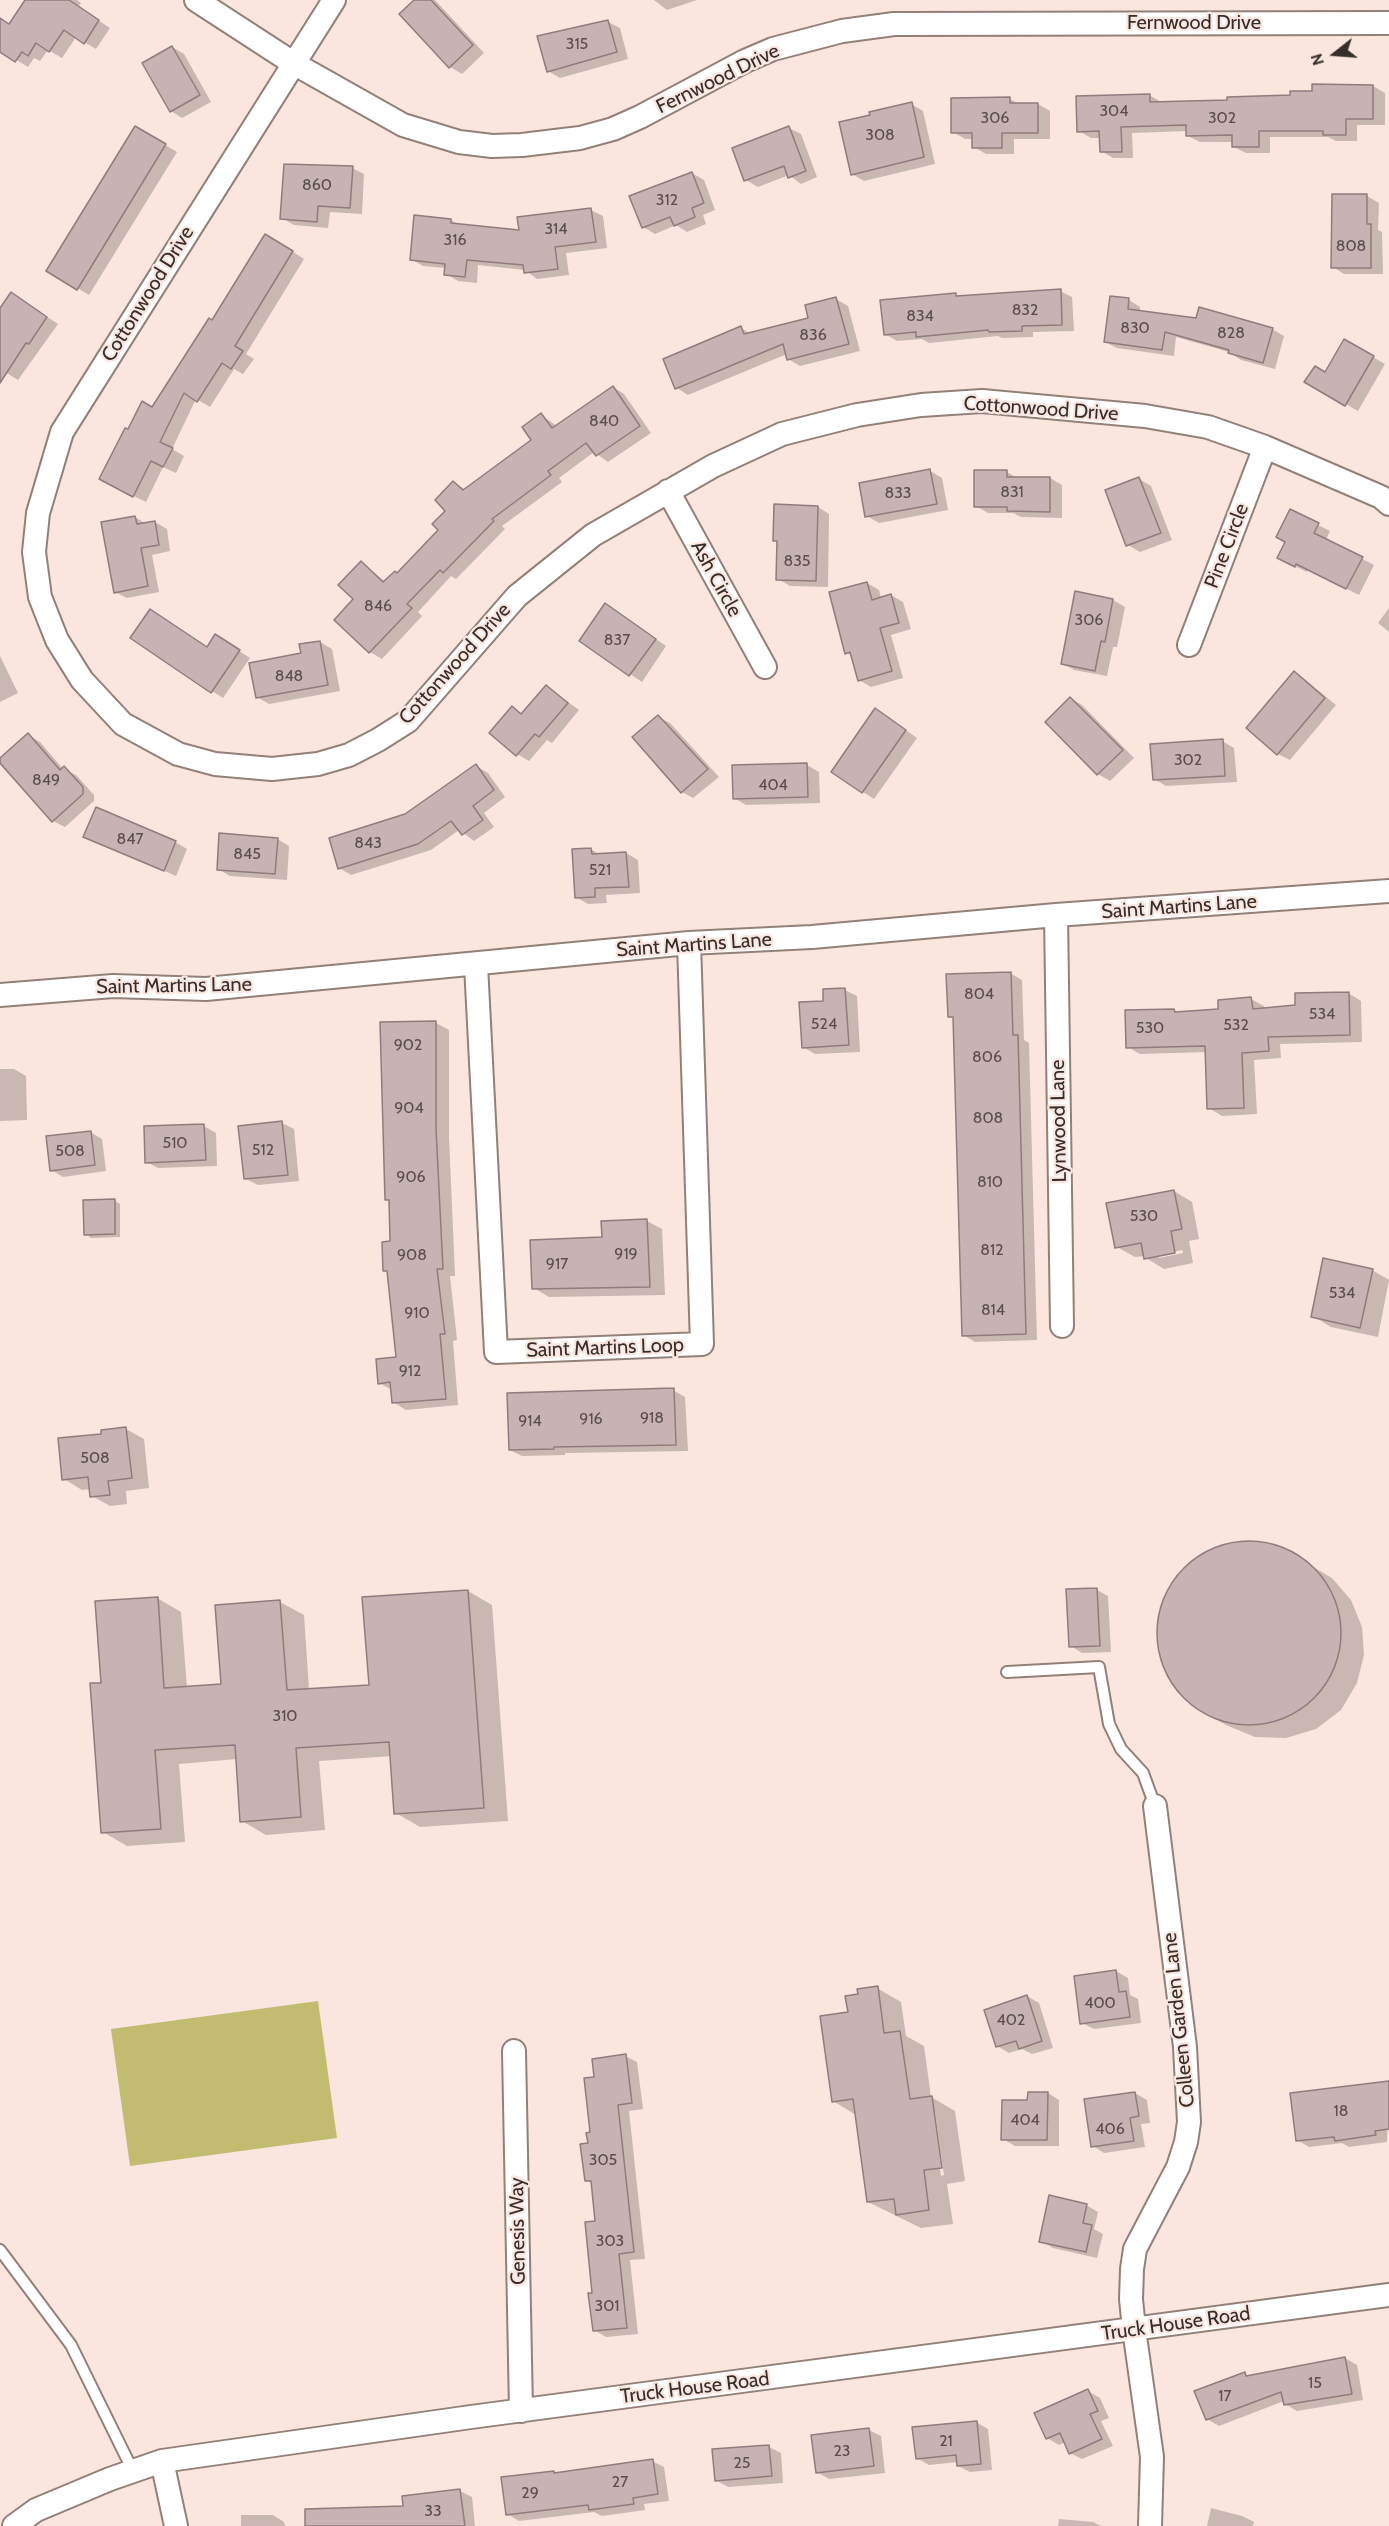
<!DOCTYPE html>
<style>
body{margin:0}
#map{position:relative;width:1389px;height:2526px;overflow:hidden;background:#fae6de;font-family:Cabin,sans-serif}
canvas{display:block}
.north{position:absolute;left:1305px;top:24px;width:60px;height:60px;-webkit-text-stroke:4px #fae6de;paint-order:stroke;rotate:253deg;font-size:16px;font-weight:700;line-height:24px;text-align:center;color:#352e2b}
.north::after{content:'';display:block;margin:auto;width:21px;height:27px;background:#352e2b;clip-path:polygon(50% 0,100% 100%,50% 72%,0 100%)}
</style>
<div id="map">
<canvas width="1389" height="2526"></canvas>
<div class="north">N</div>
</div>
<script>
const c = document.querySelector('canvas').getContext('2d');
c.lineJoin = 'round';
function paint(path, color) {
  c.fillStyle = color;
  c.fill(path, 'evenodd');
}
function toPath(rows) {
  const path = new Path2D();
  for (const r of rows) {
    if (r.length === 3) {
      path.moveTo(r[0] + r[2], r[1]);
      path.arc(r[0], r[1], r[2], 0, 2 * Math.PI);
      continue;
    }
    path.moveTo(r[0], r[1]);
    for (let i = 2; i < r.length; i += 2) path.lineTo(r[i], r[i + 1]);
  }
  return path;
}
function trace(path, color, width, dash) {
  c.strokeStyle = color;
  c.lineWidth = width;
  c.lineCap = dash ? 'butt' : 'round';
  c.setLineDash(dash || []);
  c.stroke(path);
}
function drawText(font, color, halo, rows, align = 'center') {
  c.font = font + ' Cabin,sans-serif';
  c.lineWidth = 4.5;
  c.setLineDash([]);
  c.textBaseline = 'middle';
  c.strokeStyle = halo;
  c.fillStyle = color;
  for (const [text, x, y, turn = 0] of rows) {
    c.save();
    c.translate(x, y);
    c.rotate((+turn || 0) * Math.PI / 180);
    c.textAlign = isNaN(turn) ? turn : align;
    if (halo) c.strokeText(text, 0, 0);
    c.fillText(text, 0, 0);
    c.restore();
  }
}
const green = toPath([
 [318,2001,337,2138,130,2166,111,2029]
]);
const shadow = toPath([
 [27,0,77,0,81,3,78,7,110,28,96,49,76,37,62,58,48,50,40,61,34,58,28,67,0,50,0,28,9,26],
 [417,0,435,0,484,53,462,74,450,67],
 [654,0,697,0,667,10],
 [608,22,620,28,628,59,560,78,548,71,539,37],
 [172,47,184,54,211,102,182,118,171,111],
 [1373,86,1385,93,1385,125,1357,125,1357,141,1336,141,1328,137,1270,137,1270,153,1246,153,1234,147,1234,142,1200,142,1188,136,1188,131,1132,133,1133,158,1113,158,1101,151,1101,138,1091,138,1079,131,1149,95,1161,102,1229,102],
 [1010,99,1019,104,1038,104,1050,111,1050,139,1014,139,1014,154,986,154,974,147,974,139,965,139,953,132],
 [911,104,923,111,935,164,864,181,852,174],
 [136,128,177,152,89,295,48,270],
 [789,128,801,134,817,177,801,184,789,175,758,187,746,180],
 [352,168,364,174,362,214,330,212,328,228,294,225,282,218],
 [692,173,704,180,715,210,703,215,706,224,687,232,676,225,655,234,643,227],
 [1367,196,1379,203,1378,230,1382,232,1383,274,1344,274,1333,267],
 [591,210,603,216,607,248,566,253,569,275,537,279,525,270,478,265,477,283,458,281,446,274,446,268,423,266,411,259,451,220,460,226,520,232],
 [278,242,304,259,246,354,254,359,243,374,234,369,210,407,196,399,172,449,184,456,176,473,163,467,146,502,113,486,129,431,153,408],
 [1060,291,1072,297,1074,331,1033,332,1033,337,1002,338,998,336,929,343,922,339,897,341,885,334,955,294,960,297],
 [836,299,848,306,860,351,800,366,788,359,787,354,688,395,677,388,741,328,751,334,810,319],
 [1129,300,1140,307,1140,312,1272,329,1284,336,1275,369,1241,360,1229,352,1176,337,1174,356,1117,348,1105,342],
 [23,301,58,324,18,380,0,369,0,311],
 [1345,341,1385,364,1358,411,1307,382,1325,374],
 [613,387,624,394,651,433,608,462,594,452,559,478,562,482,502,526,505,529,456,579,451,576,418,612,422,616,382,659,370,652,336,620,355,599,361,563,386,582,398,574,440,530,454,483,466,490,533,441,541,415,557,426],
 [930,471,942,478,948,510,879,523,867,516],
 [1007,472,1017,478,1050,478,1062,485,1062,518,1021,517,1013,513,988,513,976,506],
 [1139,479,1151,486,1172,540,1140,552,1128,545],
 [818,507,829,514,828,587,790,586,778,579,779,542,775,540],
 [1290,511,1330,531,1326,540,1374,565,1359,595,1308,569,1307,572,1291,564,1287,542],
 [135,517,146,524,155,522,167,529,170,551,152,555,159,592,127,598,115,592],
 [867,583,879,590,881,598,891,595,903,602,911,629,891,635,903,678,871,687,859,680,852,656,847,653],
 [1076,593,1113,600,1125,607,1117,647,1113,647,1107,676,1074,670,1062,663],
 [1389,608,1389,632,1378,623],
 [617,612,666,646,642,682,581,641],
 [320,642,332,649,340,691,269,704,257,697,302,655],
 [227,643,250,658,223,698,212,691,208,648],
 [0,656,18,693,0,702],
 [1295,673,1306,680,1336,705,1290,760,1278,754,1248,728],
 [546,686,579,710,552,743,547,740,529,761,517,754,512,708,523,714],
 [1071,699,1082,705,1134,758,1110,781,1098,774,1047,722],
 [658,717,670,723,719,777,693,798,682,792,634,738],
 [887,717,917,738,874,799,863,792],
 [28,735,40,742,63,769,76,775,94,795,94,801,65,827,53,821,0,761],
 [1222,741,1234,748,1237,782,1166,786,1154,779],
 [807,765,819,772,820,803,746,805,734,798,733,767],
 [476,766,488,773,505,797,484,813,494,827,474,841,459,830,431,850,351,875,339,868,406,816],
 [85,836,175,842,187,849,176,876],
 [277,839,289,846,287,880,230,876,218,869],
 [591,849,600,855,626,853,638,860,640,893,606,895,607,903,588,904,576,897],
 [1010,973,1022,980,1024,1040,1029,1043,1037,1340,975,1342,963,1335,955,1019,949,1016],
 [845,990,857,996,860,1052,815,1054,803,1047,825,1002],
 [1348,993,1361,1001,1362,1042,1280,1044,1281,1058,1254,1060,1257,1114,1222,1116,1209,1108,1207,1052,1140,1054,1128,1047,1174,1010,1180,1013,1220,1010,1251,999,1264,1006,1264,1009,1297,1006],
 [382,1023,436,1023,449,1030,449,1137,455,1276,450,1276,457,1340,453,1341,458,1405,406,1410,393,1402,392,1390,379,1383,398,1359,389,1273,385,1270,392,1243,391,1202,386,1199],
 [0,1069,14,1069,26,1076,27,1120,0,1121],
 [282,1123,294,1129,299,1181,258,1185,246,1179],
 [204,1126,216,1133,217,1166,158,1168,147,1162],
 [90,1132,102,1139,106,1171,63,1177,51,1170],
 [1174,1191,1192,1202,1199,1239,1189,1241,1193,1263,1164,1269,1146,1258,1145,1256,1135,1257,1117,1247],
 [1182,1250,1183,1253,1159,1258,1159,1255],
 [115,1201,120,1204,120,1237,91,1238,86,1234],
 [647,1221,662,1229,665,1295,549,1297,534,1288,603,1239],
 [1372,1270,1389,1280,1378,1337,1331,1327,1313,1316],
 [673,1390,685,1397,688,1451,565,1453,565,1455,522,1456,510,1450],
 [126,1429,144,1439,149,1488,126,1491,127,1504,110,1506,92,1496,91,1489,82,1490,64,1479,103,1435],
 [1254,1542,1282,1549,1332,1578,1351,1600,1362,1627,1364,1655,1357,1683,1341,1710,1316,1729,1286,1738,1255,1737,1226,1725,1201,1711,1177,1690,1162,1662,1158,1632,1164,1601,1178,1576,1199,1557,1226,1545],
 [1097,1590,1108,1596,1111,1652,1082,1653,1071,1646],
 [468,1591,492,1605,508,1821,420,1827,396,1813,392,1756,319,1761,325,1830,266,1835,242,1821,237,1759,179,1764,185,1842,127,1846,103,1832,103,1684,157,1598,181,1612,187,1688,222,1686,280,1602,304,1615,309,1690,370,1686],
 [1116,1971,1128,1978,1130,1995,1138,1999,1141,2023,1094,2029,1082,2023],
 [877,1988,901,2002,906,2036,924,2046,931,2097,955,2111,965,2181,947,2184,953,2224,921,2228,868,2202,856,2115,833,2101,850,2013,859,1996],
 [932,2109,935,2112,944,2175,941,2176],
 [1027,1996,1039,2003,1053,2048,1032,2054,1022,2049,1009,2053,997,2046],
 [625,2056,637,2062,643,2109,629,2111,645,2259,630,2260,638,2334,606,2337,594,2330,596,2223,593,2184,586,2180,596,2078],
 [1389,2082,1387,2142,1349,2147,1342,2143,1309,2147,1297,2140],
 [1048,2093,1059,2100,1059,2146,1015,2146,1003,2139,1029,2101],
 [1135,2093,1147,2100,1150,2123,1141,2124,1145,2147,1104,2153,1093,2146],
 [1086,2205,1098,2212,1094,2229,1103,2234,1097,2258,1053,2248,1041,2241],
 [1345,2358,1357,2365,1363,2400,1297,2411,1285,2404,1284,2401,1219,2426,1207,2419,1245,2374,1249,2376],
 [1088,2391,1100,2398,1109,2418,1101,2421,1113,2446,1082,2459,1070,2453,1065,2442,1059,2445,1047,2438],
 [976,2422,988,2429,992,2470,970,2472,958,2466,958,2462,929,2465,917,2458],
 [869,2430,881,2436,885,2473,829,2479,817,2472],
 [769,2447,781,2453,783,2483,728,2487,716,2480],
 [652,2461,664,2467,669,2501,644,2504,645,2510,602,2516,594,2512,519,2521,507,2514,554,2472,558,2474],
 [460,2491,472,2497,475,2526,321,2526,404,2507],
 [1211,2508,1242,2516,1254,2522,1253,2526,1207,2526],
 [241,2515,273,2515,284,2522,285,2526,241,2526],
 [1059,2519,1093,2522,1101,2526,1058,2526]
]);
const building = toPath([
 [25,0,69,0,99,20,84,44,64,30,49,52,36,43,28,56,22,52,15,62,0,52,0,18,9,24,25,0],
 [414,0,431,0,473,45,449,68,399,14,414,0],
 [608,20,617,52,547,72,537,36,608,20],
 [172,46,200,95,170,112,142,63,172,46],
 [1312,84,1373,85,1373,119,1346,119,1346,135,1323,135,1323,131,1259,131,1259,147,1232,147,1232,135,1186,136,1186,125,1121,127,1122,152,1100,152,1099,131,1077,132,1076,96,1150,94,1150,102,1227,100,1227,97,1290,95,1290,91,1312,91,1312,84],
 [1010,97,1010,103,1038,103,1038,133,1002,133,1002,148,972,148,972,133,951,133,951,98,1010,97],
 [912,102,924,157,851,175,839,122,870,115,869,112,912,102],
 [135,126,166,144,77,290,46,271,135,126],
 [789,126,806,171,788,178,784,166,744,181,732,148,789,126],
 [284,164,353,166,350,208,318,206,317,222,280,219,284,164],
 [692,172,704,203,692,208,695,217,674,226,670,217,642,228,629,196,692,172],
 [1332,194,1367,194,1367,224,1371,224,1371,268,1331,268,1332,194],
 [591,208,596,242,555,247,558,269,524,273,523,265,467,260,465,277,444,275,445,264,410,260,414,215,451,219,451,223,519,230,517,217,591,208],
 [265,234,293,251,235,346,243,351,231,369,222,363,197,402,184,393,160,442,173,448,163,467,151,461,133,497,99,479,125,428,128,429,142,401,152,407,209,318,212,320,265,234],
 [1061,289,1062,325,1022,326,1022,331,989,332,988,330,916,337,916,332,884,335,880,300,956,293,956,296,1061,289],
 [11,292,47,317,29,344,26,343,0,383,0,308,11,292],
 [1110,296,1129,298,1128,309,1196,318,1199,307,1273,328,1263,363,1228,353,1229,350,1165,332,1162,350,1104,342,1110,296],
 [836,297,849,344,787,360,783,344,675,389,663,359,741,326,744,334,808,318,805,305,836,297],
 [1344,339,1374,356,1345,406,1304,382,1315,366,1325,372,1344,339],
 [613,386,640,426,596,456,586,443,548,471,551,475,492,519,494,521,443,573,440,570,407,604,412,608,369,653,334,620,353,599,338,585,361,561,383,582,395,571,397,573,438,530,432,524,445,511,435,500,453,481,463,490,531,440,522,427,541,413,552,428,613,386],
 [930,469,937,504,865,517,859,483,930,469],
 [974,470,1007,470,1007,477,1050,477,1050,512,1007,511,1007,507,974,507,974,470],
 [1139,477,1161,533,1126,546,1105,490,1139,477],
 [774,504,818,506,816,581,776,580,777,541,773,541,774,504],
 [1290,509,1319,523,1314,533,1363,557,1346,589,1296,564,1295,567,1277,558,1285,542,1276,537,1290,509],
 [135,516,137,524,155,521,159,545,141,548,148,586,114,593,101,522,135,516],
 [867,582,872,600,891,594,899,623,880,628,892,671,858,681,850,652,845,654,829,592,867,582],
 [1075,591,1113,599,1105,642,1101,641,1095,671,1061,664,1075,591],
 [605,603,656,639,629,676,579,641,605,603],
 [150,609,207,647,215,634,240,650,211,693,130,638,150,609],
 [320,641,328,685,256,698,249,663,301,653,299,644,320,641],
 [1294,671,1325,698,1277,755,1246,728,1294,671],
 [546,685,568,703,539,737,535,734,516,756,489,733,512,706,521,714,546,685],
 [1070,697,1123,750,1097,775,1045,722,1070,697],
 [875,708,906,730,862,793,831,772,875,708],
 [658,715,708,769,681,793,632,737,658,715],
 [28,733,60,770,64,766,83,787,83,794,52,822,0,763,0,758,28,733],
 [1223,739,1225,776,1153,780,1150,744,1223,739],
 [807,763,808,797,733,799,732,765,807,763],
 [476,764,494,790,473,806,483,820,462,835,451,821,418,844,338,869,329,838,405,814,476,764],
 [96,807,176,841,164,871,83,837,96,807],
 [219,833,278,838,275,874,217,870,219,833],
 [591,848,592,854,626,852,629,887,595,888,595,897,575,898,572,849,591,848],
 [1011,972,1013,1035,1018,1035,1026,1334,962,1336,953,1017,948,1017,946,974,1011,972],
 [845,988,849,1045,802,1048,799,1002,823,1001,823,989,845,988],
 [1349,992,1350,1035,1268,1037,1269,1051,1242,1053,1244,1108,1207,1109,1205,1046,1126,1048,1125,1010,1174,1009,1175,1012,1218,1009,1218,1000,1251,997,1253,1009,1295,1005,1295,993,1349,992],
 [436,1021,436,1129,443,1269,437,1269,445,1334,440,1334,446,1399,392,1403,390,1382,378,1384,376,1359,396,1357,387,1271,383,1271,382,1242,390,1241,389,1200,385,1200,380,1022,436,1021],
 [282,1121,288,1175,244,1179,238,1126,282,1121],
 [204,1124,206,1160,145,1163,144,1126,204,1124],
 [91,1131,95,1165,50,1171,46,1136,91,1131],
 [1174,1190,1182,1229,1171,1231,1175,1253,1144,1259,1141,1243,1115,1248,1106,1203,1174,1190],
 [115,1199,115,1234,84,1235,83,1200,115,1199],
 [647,1219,650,1287,532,1289,530,1240,602,1237,601,1221,647,1219],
 [1323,1258,1373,1269,1360,1328,1311,1317,1323,1258],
 [674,1388,676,1445,554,1447,554,1449,509,1450,507,1393,674,1388],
 [126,1427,132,1478,108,1481,110,1495,90,1497,88,1477,62,1480,58,1438,101,1434,101,1430,126,1427],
 [1249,1633,92],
 [1097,1588,1100,1646,1069,1647,1066,1589,1097,1588],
 [468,1590,484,1808,394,1814,389,1742,296,1748,301,1817,240,1822,235,1745,155,1750,161,1829,101,1833,90,1683,101,1683,95,1601,158,1597,164,1688,221,1684,215,1605,280,1600,287,1690,369,1685,362,1597,468,1590],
 [1116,1970,1119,1992,1126,1991,1130,2017,1080,2024,1074,1976,1116,1970],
 [878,1986,884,2033,900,2031,910,2099,932,2096,942,2168,924,2170,929,2210,896,2215,894,2199,867,2202,853,2099,832,2102,820,2016,848,2012,845,1996,858,1994,857,1989,878,1986],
 [1027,1995,1042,2041,1019,2049,1016,2041,996,2047,984,2010,1027,1995],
 [626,2054,632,2103,618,2105,634,2252,619,2254,627,2328,593,2331,588,2293,592,2293,585,2222,595,2221,591,2181,585,2181,580,2144,588,2143,586,2133,590,2132,584,2078,594,2077,592,2059,626,2054],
 [1389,2081,1389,2129,1375,2131,1376,2135,1335,2141,1334,2137,1296,2141,1290,2093,1389,2081],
 [1028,2092,1048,2092,1047,2140,1001,2140,1002,2100,1027,2100,1028,2092],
 [1135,2092,1139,2116,1130,2118,1134,2141,1091,2147,1084,2099,1135,2092],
 [1049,2195,1087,2204,1083,2223,1092,2225,1086,2252,1039,2242,1049,2195],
 [1345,2357,1352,2394,1284,2405,1281,2392,1206,2420,1194,2391,1245,2372,1246,2376,1345,2357],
 [1088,2389,1098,2411,1090,2414,1102,2439,1069,2454,1060,2433,1046,2439,1034,2413,1088,2389],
 [977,2421,981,2464,957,2466,956,2455,916,2459,912,2427,977,2421],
 [869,2428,874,2466,816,2473,811,2435,869,2428],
 [769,2445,772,2476,715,2481,712,2449,769,2445],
 [653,2459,658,2494,633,2498,634,2504,589,2510,588,2505,506,2515,501,2477,554,2471,554,2473,653,2459],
 [460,2489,465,2526,305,2526,305,2509,403,2506,402,2496,460,2489]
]);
const lane = toPath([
 [1007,1672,1099,1667,1109,1724,1121,1749,1143,1773,1155,1806],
 [0,2250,71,2345,133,2471]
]);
const street = toPath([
 [196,0,293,63,403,125,459,142,492,146,522,145,580,138,613,129,640,117,745,61,773,49,842,31,894,24,1389,23],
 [334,0,62,432,38,513,34,552,40,597,57,640,82,680,123,724,178,754,215,764,272,769,318,764,349,755,378,740,408,721,517,596,593,535,713,466,782,434,857,415,921,405,982,401,1145,416,1208,427,1265,447,1381,497,1389,504],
 [668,491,765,667],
 [1189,645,1265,447],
 [1056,915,1062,1326],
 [476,965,496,1352,702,1344,689,943],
 [0,995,113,986,206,989,689,943,812,937,1056,915,1389,891],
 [514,2051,521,2411],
 [162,2461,176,2526],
 [14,2526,36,2510,110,2479,162,2461,471,2417,1389,2295],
 [1150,2526,1152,2457,1134,2329,1131,2299,1132,2269,1135,2249,1178,2167,1186,2142,1189,2122,1185,2047,1155,1806]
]);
const numberNames = [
 ["315",577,44],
 ["304",1114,111],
 ["306",995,118],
 ["302",1222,118],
 ["308",880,135],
 ["860",317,185],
 ["312",667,200],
 ["314",556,229],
 ["316",455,240],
 ["808",1351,246],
 ["832",1025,310],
 ["834",920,316],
 ["830",1135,328],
 ["828",1231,333],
 ["836",813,335],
 ["840",604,421],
 ["831",1012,492],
 ["833",898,493],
 ["835",797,561],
 ["846",378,606],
 ["306",1089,620],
 ["837",617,640],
 ["848",289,676],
 ["302",1188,760],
 ["849",46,780],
 ["404",773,785],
 ["847",130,839],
 ["843",368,843],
 ["845",247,854],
 ["521",600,870],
 ["804",979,994],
 ["534",1322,1014],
 ["524",824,1024],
 ["532",1236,1025],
 ["530",1150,1028],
 ["902",408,1045],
 ["806",987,1057],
 ["904",409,1108],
 ["808",988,1118],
 ["510",175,1143],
 ["512",263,1150],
 ["508",70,1151],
 ["906",411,1177],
 ["810",990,1182],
 ["530",1144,1216],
 ["812",992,1250],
 ["919",626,1254],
 ["908",412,1255],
 ["917",557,1264],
 ["534",1342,1293],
 ["814",993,1310],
 ["910",417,1313],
 ["912",410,1371],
 ["918",652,1418],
 ["916",591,1419],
 ["914",530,1421],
 ["508",95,1458],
 ["310",285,1716],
 ["400",1100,2003],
 ["402",1011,2020],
 ["18",1341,2111],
 ["404",1025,2120],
 ["406",1110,2129],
 ["305",603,2160],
 ["303",610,2241],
 ["301",607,2306],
 ["15",1315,2383],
 ["17",1225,2396],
 ["21",946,2441],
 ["23",842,2451],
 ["25",742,2463],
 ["27",620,2482],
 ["29",530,2493],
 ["33",433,2511]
];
const streetNames = [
 ["Fernwood Drive",1194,23],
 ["Fernwood Drive",718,79,-26],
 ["Cottonwood Drive",148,294,-58],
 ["Cottonwood Drive",1041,409,4],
 ["Pine Circle",1227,546,-69],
 ["Ash Circle",716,579,61],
 ["Cottonwood Drive",455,664,-48],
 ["Saint Martins Lane",1179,907,-4],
 ["Saint Martins Lane",694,945,-4],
 ["Saint Martins Lane",174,986,-1],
 ["Lynwood Lane",1059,1121,-91],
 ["Saint Martins Loop",605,1348,-2],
 ["Colleen Garden Lane",1179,2020,-96],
 ["Genesis Way",518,2231,-91],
 ["Truck House Road",1176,2324,-8],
 ["Truck House Road",695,2388,-7]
];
paint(green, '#c2bc71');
paint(shadow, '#0003');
paint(building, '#c7b2b4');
trace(building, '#8f7c7e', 1.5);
trace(lane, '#928079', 14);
trace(street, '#928079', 26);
trace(lane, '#fff', 10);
trace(street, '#fff', 22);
drawText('16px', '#5a4f4d', null, numberNames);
drawText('20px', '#352e2b', '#fae6de', streetNames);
</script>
